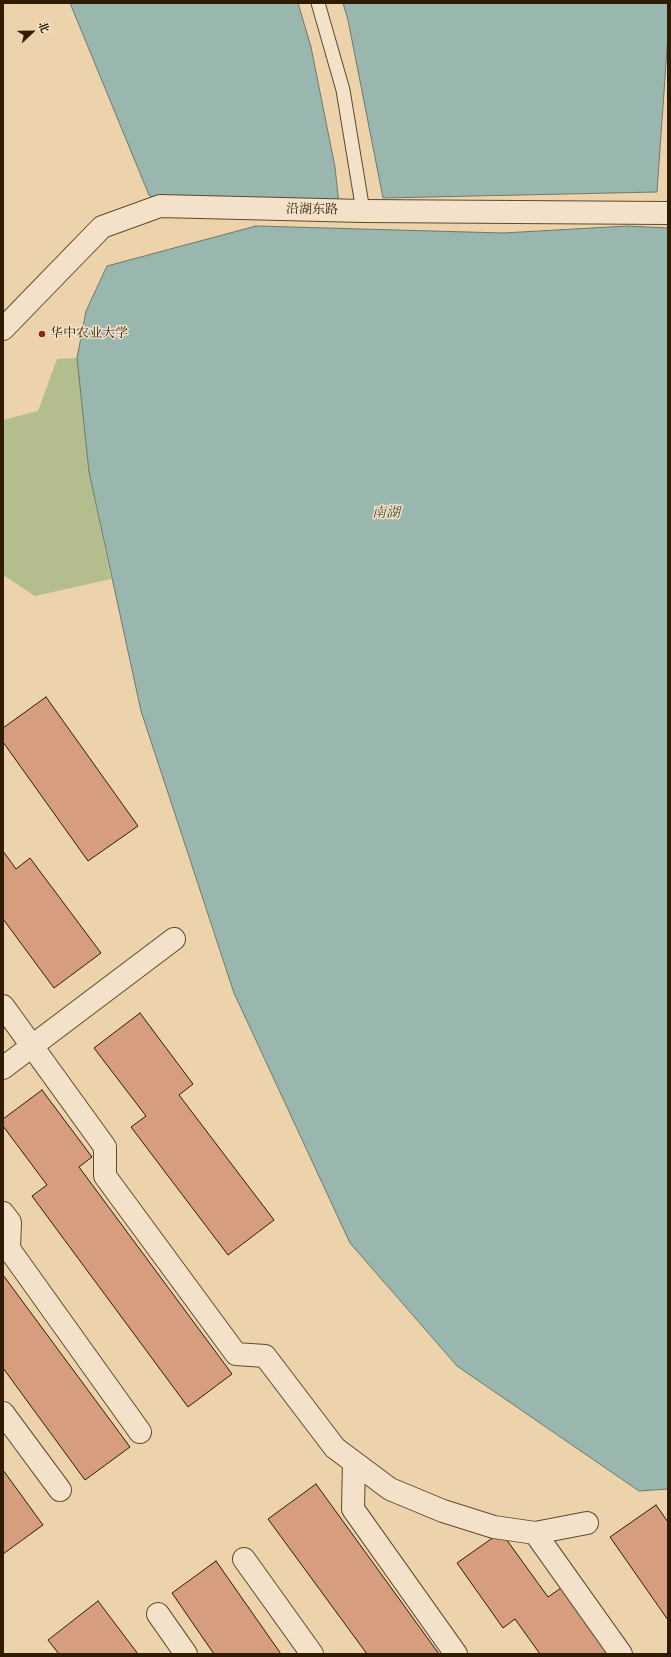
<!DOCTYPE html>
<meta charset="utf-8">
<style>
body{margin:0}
#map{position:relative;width:671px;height:1657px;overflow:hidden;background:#ecd3ac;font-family:"Libre Bodoni","Noto Serif SC",serif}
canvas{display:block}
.frame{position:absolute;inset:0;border:4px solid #2f1c00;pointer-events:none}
.north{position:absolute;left:12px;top:12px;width:40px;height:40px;-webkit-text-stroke:3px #f3e2c9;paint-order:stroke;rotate:68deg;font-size:11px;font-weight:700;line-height:16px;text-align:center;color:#2f1c00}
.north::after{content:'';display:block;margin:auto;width:14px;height:18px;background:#2f1c00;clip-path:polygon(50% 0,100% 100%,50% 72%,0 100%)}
</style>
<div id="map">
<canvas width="671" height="1657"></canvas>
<div class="frame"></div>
<div class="north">北</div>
</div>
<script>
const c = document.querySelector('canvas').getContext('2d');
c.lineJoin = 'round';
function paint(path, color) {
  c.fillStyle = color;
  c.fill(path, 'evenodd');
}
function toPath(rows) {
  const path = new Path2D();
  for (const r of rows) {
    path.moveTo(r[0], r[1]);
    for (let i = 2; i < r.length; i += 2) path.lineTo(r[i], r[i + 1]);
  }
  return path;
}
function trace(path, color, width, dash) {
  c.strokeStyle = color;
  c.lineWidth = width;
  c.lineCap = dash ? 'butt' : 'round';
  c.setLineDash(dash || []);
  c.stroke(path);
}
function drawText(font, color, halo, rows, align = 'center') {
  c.font = font + ' "Libre Bodoni","Noto Serif SC",serif';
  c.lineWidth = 3;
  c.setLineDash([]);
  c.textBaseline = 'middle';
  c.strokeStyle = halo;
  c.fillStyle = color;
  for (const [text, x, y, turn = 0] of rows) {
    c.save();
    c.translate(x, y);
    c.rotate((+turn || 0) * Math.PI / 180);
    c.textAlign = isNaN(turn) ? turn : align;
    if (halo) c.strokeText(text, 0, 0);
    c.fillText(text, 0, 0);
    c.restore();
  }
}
const green = toPath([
 [77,358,89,472,111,579,35,596,3,575,3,420,38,411,57,359]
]);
const water = toPath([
 [70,3,298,3,311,47,335,167,339,204,153,198,149,195,70,3],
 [343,3,668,3,668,35,657,192,383,198,348,20,343,3],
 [256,226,503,233,627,226,668,228,668,1489,639,1491,457,1366,350,1243,234,993,141,711,89,472,77,358,86,311,107,266,256,226]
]);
const building = toPath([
 [46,697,138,826,88,861,3,742,3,728,46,697],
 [3,851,16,869,30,858,101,953,54,988,3,919,3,851],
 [140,1013,193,1084,179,1095,274,1220,228,1255,131,1127,146,1116,94,1048,140,1013],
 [42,1090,92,1157,79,1167,232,1374,188,1407,32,1196,47,1185,3,1126,3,1119,42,1090],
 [3,1275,130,1447,85,1480,3,1368,3,1275],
 [3,1470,43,1525,3,1554,3,1470],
 [316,1484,439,1654,367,1654,268,1519,316,1484],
 [656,1505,668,1522,668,1620,610,1537,656,1505],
 [501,1532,548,1597,561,1588,608,1654,540,1654,515,1619,503,1628,457,1563,501,1532],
 [216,1561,281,1654,214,1654,172,1593,216,1561],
 [98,1601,138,1654,59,1654,48,1640,98,1601]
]);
const service = toPath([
 [318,3,343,90,363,211]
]);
const minor = toPath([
 [3,329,102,227,160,206,363,211,668,213],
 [3,1006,105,1147,105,1176,236,1354,265,1356,335,1448,390,1489,443,1511,494,1527,535,1533,587,1523],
 [3,1068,174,939],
 [3,1213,10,1222,9,1249,140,1432],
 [3,1413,60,1490],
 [354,1463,353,1509,456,1654],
 [535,1533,621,1654],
 [244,1559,312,1654],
 [158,1614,186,1654]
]);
const markers = [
 [42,334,4,"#8f2418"]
];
const streetNames = [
 ["沿湖东路",312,210,1]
];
const poiNames = [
 ["华中农业大学",50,334]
];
const waterNames = [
 ["南湖",386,514]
];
paint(green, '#b3bd8d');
paint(water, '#99b7ae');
trace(water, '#6f7968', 1);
paint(building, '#d69d7e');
trace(building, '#2f1c00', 1);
trace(service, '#5e4a2b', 15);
trace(minor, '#5e4a2b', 24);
trace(service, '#f3e2c9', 13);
trace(minor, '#f3e2c9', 22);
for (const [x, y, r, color] of markers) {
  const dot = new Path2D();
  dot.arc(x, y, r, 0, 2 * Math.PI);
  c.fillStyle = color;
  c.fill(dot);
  trace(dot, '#f3e2c9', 1.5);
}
drawText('13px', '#2f1c00', '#f3e2c9', streetNames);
drawText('13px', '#2f1c00', '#f3e2c9', poiNames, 'left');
drawText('italic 14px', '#4f4a34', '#f3e2c9', waterNames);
</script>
